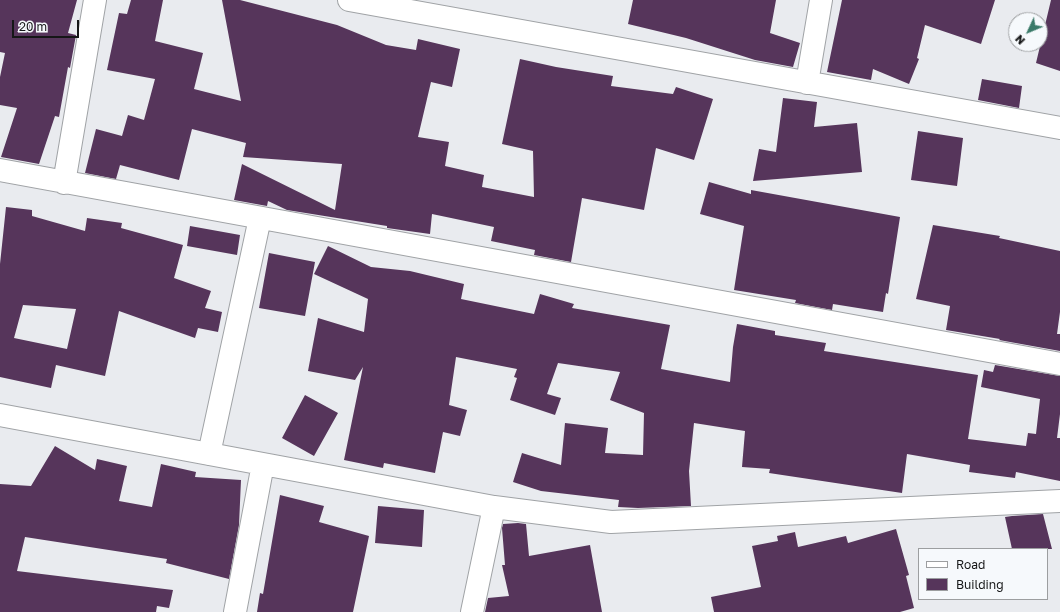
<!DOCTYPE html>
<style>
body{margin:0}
#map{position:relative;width:1060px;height:612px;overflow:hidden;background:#e9ebef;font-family:"Golos Text",sans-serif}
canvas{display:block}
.legend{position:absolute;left:918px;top:548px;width:130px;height:52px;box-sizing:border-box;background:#f6f9fc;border:1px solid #9c9ea0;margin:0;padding:5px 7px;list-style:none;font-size:12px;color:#151617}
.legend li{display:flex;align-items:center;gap:8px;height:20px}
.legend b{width:20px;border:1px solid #9c9ea0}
.north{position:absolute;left:1008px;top:12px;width:40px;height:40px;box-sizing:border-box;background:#f6f9fc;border:1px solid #9c9ea0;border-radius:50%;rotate:226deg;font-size:11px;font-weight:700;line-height:16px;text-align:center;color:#151617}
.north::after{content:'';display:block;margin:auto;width:14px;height:18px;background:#3a7a69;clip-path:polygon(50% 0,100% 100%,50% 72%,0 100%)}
.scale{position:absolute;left:12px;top:20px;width:67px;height:18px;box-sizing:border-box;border:2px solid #151617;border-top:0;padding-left:5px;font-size:12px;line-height:14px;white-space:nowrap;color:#151617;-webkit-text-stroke:3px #f6f9fc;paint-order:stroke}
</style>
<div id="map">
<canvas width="1060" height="612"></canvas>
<ul class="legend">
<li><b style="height:5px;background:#fff"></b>Road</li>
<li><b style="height:11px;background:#56355b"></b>Building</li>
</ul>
<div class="north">N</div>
<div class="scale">20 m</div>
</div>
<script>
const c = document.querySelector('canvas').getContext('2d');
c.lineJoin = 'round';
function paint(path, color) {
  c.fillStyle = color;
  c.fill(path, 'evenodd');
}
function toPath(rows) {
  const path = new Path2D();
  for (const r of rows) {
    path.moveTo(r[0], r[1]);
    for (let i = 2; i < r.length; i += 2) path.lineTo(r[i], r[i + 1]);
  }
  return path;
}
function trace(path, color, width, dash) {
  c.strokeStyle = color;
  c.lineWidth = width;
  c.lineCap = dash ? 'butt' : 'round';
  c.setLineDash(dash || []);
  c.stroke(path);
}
const building = toPath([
 [0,0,77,0,68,33,76,35,70,68,68,67,59,117,55,116,39,164,1,157,17,108,0,105,0,77,5,53,0,52],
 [131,0,163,0,155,41,203,53,194,89,241,101,222,0,240,0,337,25,386,45,416,50,418,39,460,49,452,87,431,82,418,137,449,142,445,166,484,175,482,187,534,197,533,151,502,144,520,59,556,67,613,76,611,86,673,94,676,87,713,99,694,160,656,148,644,210,582,198,571,262,534,255,535,250,491,241,494,227,432,214,430,234,387,228,387,226,287,210,268,201,267,206,234,200,242,164,335,210,342,164,243,157,246,143,192,129,179,180,120,165,116,179,85,173,96,129,122,136,128,115,144,120,155,79,107,70,119,13,127,14],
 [633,0,776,0,770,33,800,43,793,67,755,60,686,38,628,24],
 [842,0,995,0,981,44,925,25,917,58,919,59,909,84,873,69,871,80,827,72],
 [1051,0,1060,0,1060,71,1036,63],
 [982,79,1022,86,1019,108,978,100],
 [783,98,817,102,814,127,857,123,862,172,753,181,759,149,776,152],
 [918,131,963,138,957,186,911,180],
 [709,182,751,194,751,190,900,217,888,294,886,293,883,312,833,304,832,310,795,303,796,300,734,290,744,226,700,214],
 [6,207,32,210,32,216,85,231,87,218,122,223,121,228,183,245,174,278,211,291,205,308,222,312,218,332,198,328,195,338,119,311,105,376,56,365,51,388,0,377,0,264],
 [23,305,76,309,67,349,14,338],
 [933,225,1000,236,999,238,1060,251,1060,312,1057,334,1060,334,1060,351,999,340,1000,339,946,330,950,306,916,299],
 [190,226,240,235,237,255,187,246],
 [328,246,371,267,410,271,464,284,461,299,534,314,540,294,574,304,572,308,670,325,661,369,730,382,733,347,737,324,775,331,775,335,826,343,824,351,978,375,968,439,1026,446,1028,433,1036,434,1040,399,981,387,984,370,993,372,995,365,1060,376,1060,414,1057,438,1060,438,1060,481,1016,472,1015,478,969,472,970,465,907,454,902,493,769,473,770,469,742,467,745,431,694,423,689,471,691,506,638,508,618,507,619,500,541,491,513,482,522,453,561,465,565,423,608,428,605,453,643,455,644,413,610,400,620,372,558,363,547,394,561,398,555,415,510,400,517,378,514,377,517,369,456,357,449,405,467,410,460,436,443,432,435,473,384,463,383,468,344,460,363,367,355,380,308,371,318,318,364,332,368,299,314,274],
 [269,253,315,262,305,316,259,308],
 [305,395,338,413,314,456,282,438],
 [55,446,95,470,97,459,127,466,119,501,152,507,161,464,196,472,195,477,241,480,239,525,229,579,166,563,167,559,25,537,17,571,173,590,169,608,157,606,156,612,0,612,0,484,31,486],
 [280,495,324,506,319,522,369,536,353,612,257,612,260,593,263,594],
 [378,506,424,510,422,547,375,543],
 [1043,514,1052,549,1012,549,1005,517,1012,516],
 [518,523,526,524,529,556,590,545,602,612,485,612,488,598,509,596,502,565,505,565,502,528,503,524],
 [896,529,909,575,906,576,914,608,900,612,714,612,711,597,761,587,752,546,778,541,777,536,795,532,798,547,846,536,848,543]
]);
const minor = toPath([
 [349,0,1060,128],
 [807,83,821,0],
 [0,170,1060,364],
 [64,183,95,0],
 [0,415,494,507,611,522,1060,501],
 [209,454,260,218],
 [235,612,263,464],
 [472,612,494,507]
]);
paint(building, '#56355b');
trace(minor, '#a0a3a6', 24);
trace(minor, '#fff', 22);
</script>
